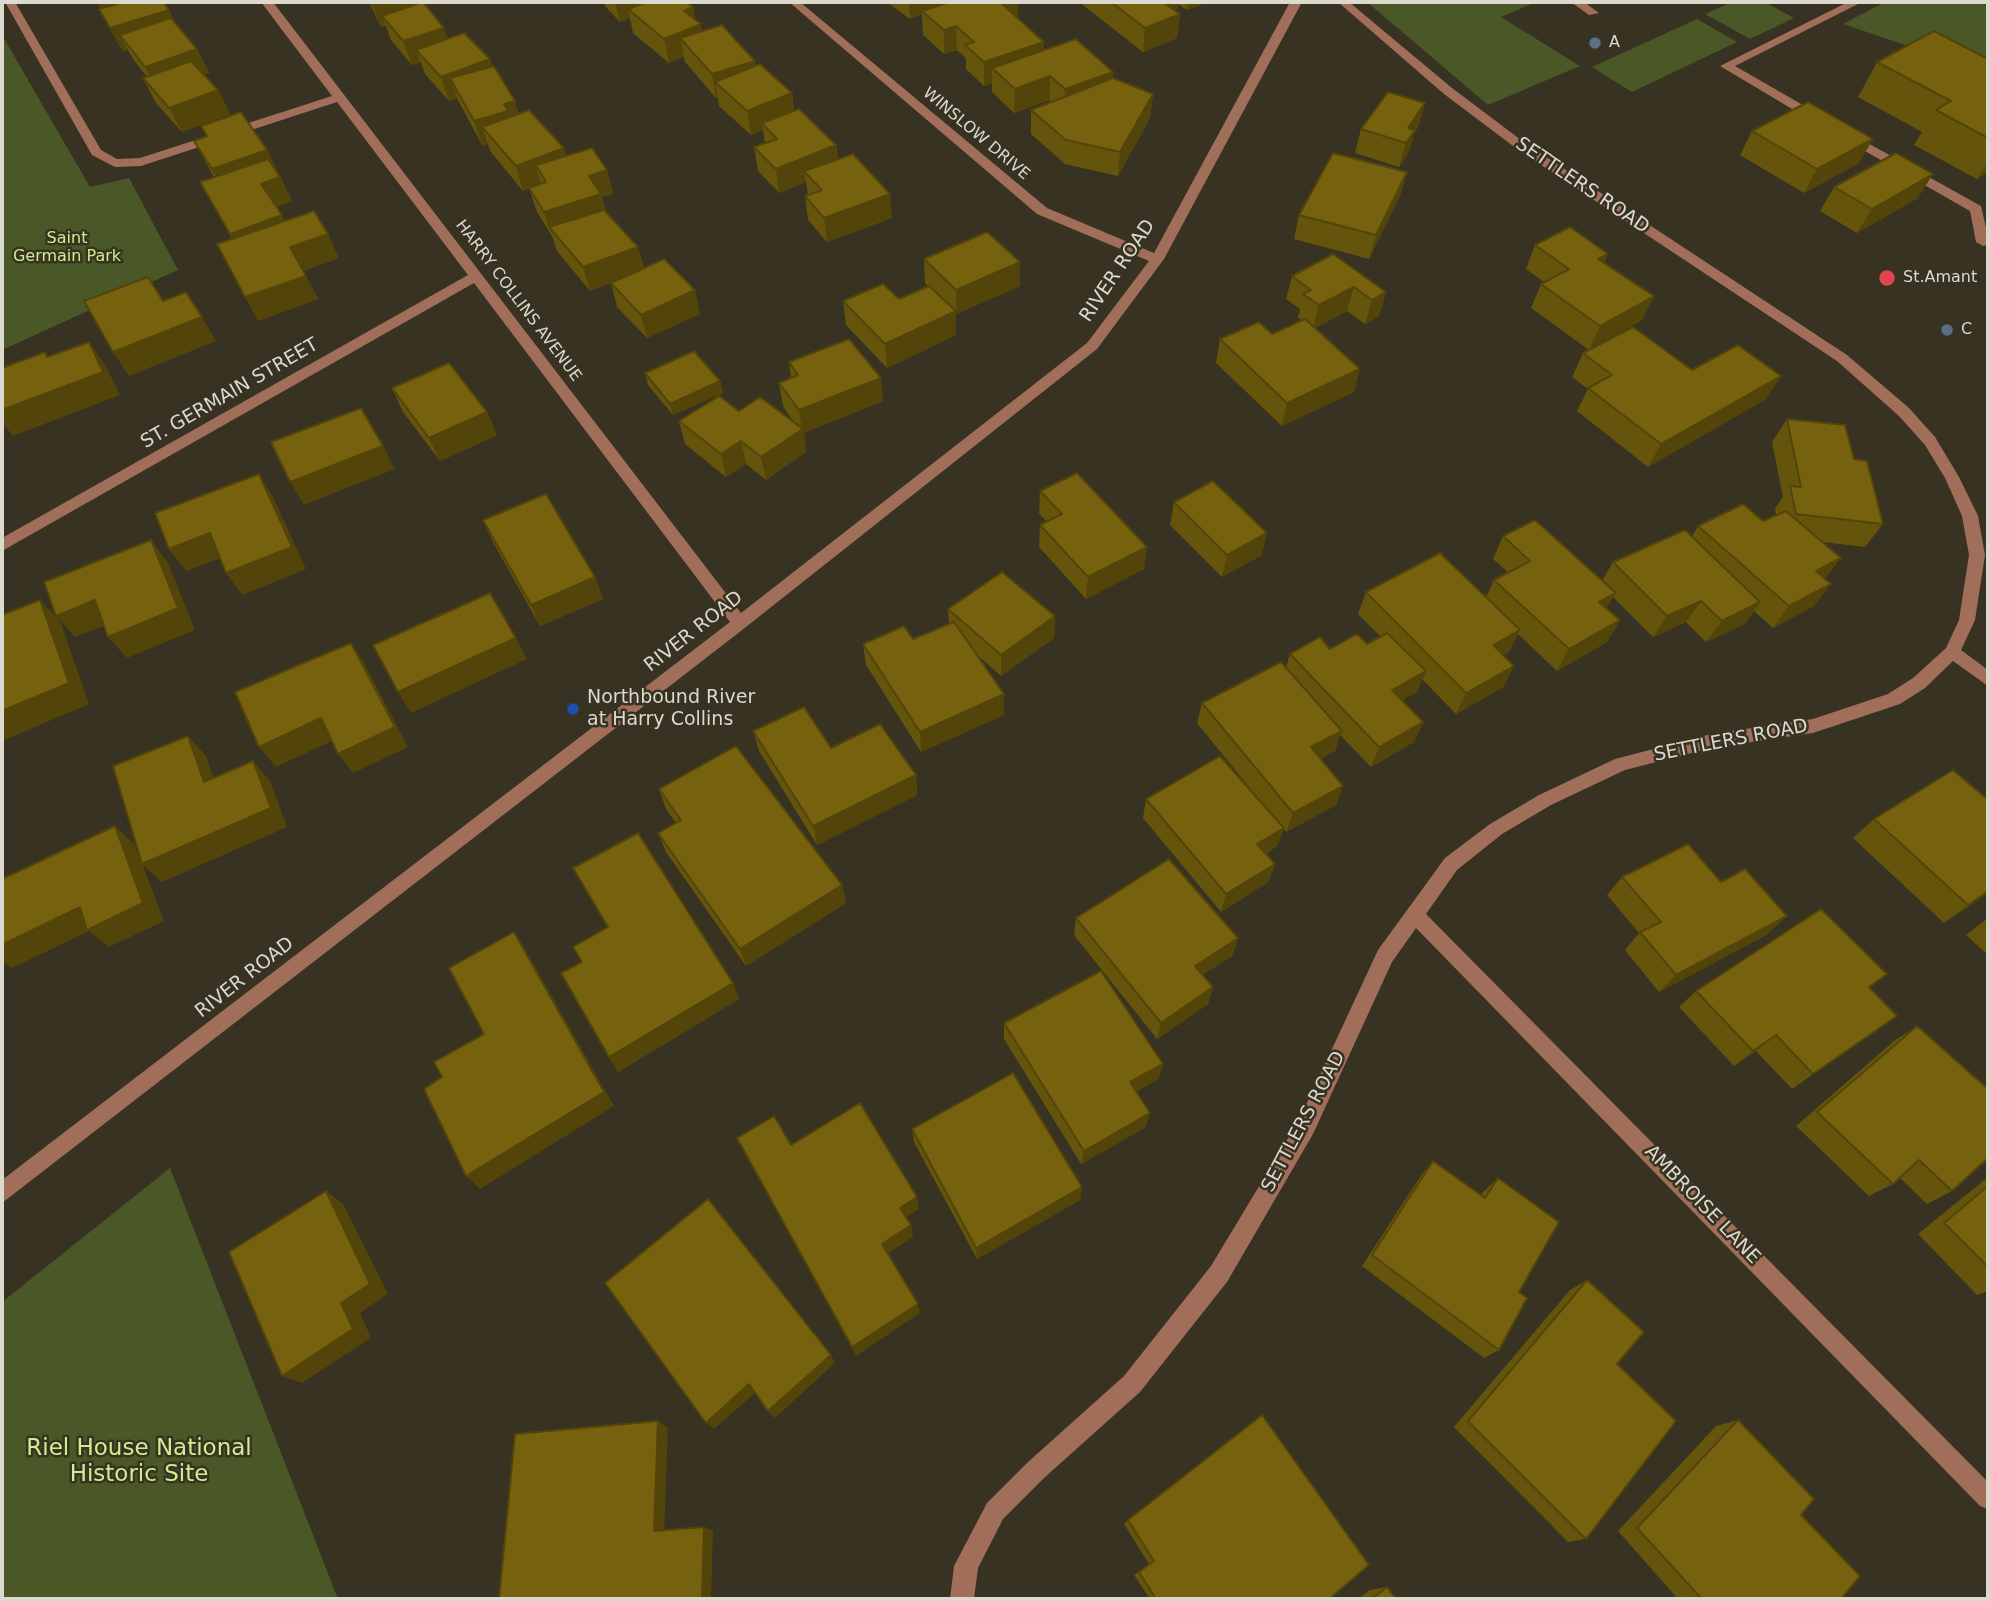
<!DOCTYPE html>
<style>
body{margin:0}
#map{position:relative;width:1990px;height:1601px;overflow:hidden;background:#373222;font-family:"DejaVu Sans",sans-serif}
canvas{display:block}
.frame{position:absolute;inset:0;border:4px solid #dcd9cf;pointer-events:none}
</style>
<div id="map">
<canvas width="1990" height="1601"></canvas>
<div class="frame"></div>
</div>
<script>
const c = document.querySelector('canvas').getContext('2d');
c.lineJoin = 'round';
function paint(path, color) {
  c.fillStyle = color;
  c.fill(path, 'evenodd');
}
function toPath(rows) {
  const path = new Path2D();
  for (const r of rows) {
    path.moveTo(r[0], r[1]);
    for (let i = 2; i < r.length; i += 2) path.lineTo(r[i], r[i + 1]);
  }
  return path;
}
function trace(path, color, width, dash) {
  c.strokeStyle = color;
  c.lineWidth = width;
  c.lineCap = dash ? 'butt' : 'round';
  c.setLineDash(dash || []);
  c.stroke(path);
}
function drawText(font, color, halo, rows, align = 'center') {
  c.font = font + ' "DejaVu Sans",sans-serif';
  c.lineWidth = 5;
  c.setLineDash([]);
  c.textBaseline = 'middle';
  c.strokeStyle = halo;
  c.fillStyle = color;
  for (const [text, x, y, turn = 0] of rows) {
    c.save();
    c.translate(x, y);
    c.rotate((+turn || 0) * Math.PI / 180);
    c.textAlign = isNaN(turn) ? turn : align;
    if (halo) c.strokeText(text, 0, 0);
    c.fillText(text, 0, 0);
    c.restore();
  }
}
const green = toPath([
 [1367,2,1536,2,1501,17,1580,66,1488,105],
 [1732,2,1765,2,1794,18,1750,39,1705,14],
 [1885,2,1981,2,1988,7,1988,73,1843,24],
 [1697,19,1737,42,1632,92,1592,67],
 [2,35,90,187,129,178,178,270,2,350],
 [170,1168,338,1599,2,1599,2,1302]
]);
const minor = toPath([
 [5,2,15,2,101,150,117,159,140,158,332,96,261,2,273,2,741,613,1087,343,1149,261,1037,214,789,2,800,2,1047,208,1154,253,1290,2,1302,2,1164,259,1097,349,746,627,2,1203,2,1180,730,622,474,283,2,551,2,538,468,275,337,102,141,166,115,167,92,155,5,2],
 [1338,2,1349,2,1452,88,1525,143,1847,355,1909,408,1935,437,1959,477,1978,516,1985,555,1975,620,1961,650,1988,670,1988,686,1953,661,1925,688,1900,704,1813,733,1711,748,1625,770,1551,805,1502,834,1457,870,1426,914,1988,1482,1988,1509,1980,1506,1416,928,1392,962,1313,1134,1227,1282,1140,1392,1044,1478,1003,1519,978,1568,974,1599,950,1599,954,1566,987,1503,1028,1462,1124,1376,1211,1266,1299,1120,1378,950,1445,858,1490,824,1539,795,1615,759,1711,734,1813,719,1888,694,1913,678,1946,648,1959,620,1969,555,1962,516,1945,478,1925,445,1899,416,1837,361,1517,149,1444,94,1338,2],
 [1571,2,1584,2,1599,13,1589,15,1571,2],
 [1848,2,1862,2,1735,66,1822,116,1822,122,1814,122,1720,66,1848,2],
 [1848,132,1981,206,1988,236,1988,245,1983,246,1976,242,1970,211,1844,139,1842,136,1848,132]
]);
const wall = toPath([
 [97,2,163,2,175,23,197,49,209,73,204,74,218,90,230,114,182,132,156,103,143,78,147,77,133,59,128,50,123,52,99,9,101,9],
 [369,2,424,2,448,38,492,67,519,114,564,148,566,156,607,170,613,194,602,197,606,212,638,247,644,268,700,314,647,338,617,307,611,283,590,291,557,251,552,236,537,212,529,188,523,191,490,151,488,144,482,145,457,98,449,101,425,74,421,62,412,65,391,40,386,26,381,27],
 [604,2,686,2,693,7,695,19,702,31,755,66,792,93,794,111,836,145,838,159,892,218,827,242,808,220,805,196,808,195,806,182,779,193,758,171,754,147,765,143,763,130,751,135,719,106,718,98,716,98,685,62,684,57,669,63,633,33,630,18,620,22,605,6],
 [887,2,1018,2,1018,18,1044,50,1113,72,1113,78,1153,94,1150,118,1118,176,1065,164,1031,134,1031,110,1051,102,1050,100,1014,113,992,92,992,83,984,86,966,69,966,58,957,50,944,54,923,35,922,14,910,19],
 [1079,2,1208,2,1187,10,1178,4,1176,12,1180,14,1177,38,1143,52],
 [1988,59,1988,172,1977,179,1914,145,1922,132,1858,97,1877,62],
 [1425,103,1418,127,1414,134,1408,154,1399,167,1355,153,1361,129],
 [201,126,267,150,292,201,276,207,284,221,339,258,303,271,318,299,258,321,232,239,200,182,214,177,194,141,206,136],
 [1752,131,1859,163,1804,193,1740,155],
 [1407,172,1400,196,1369,259,1294,239,1299,215],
 [1834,187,1918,198,1857,233,1820,211],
 [1535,245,1604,263,1654,296,1642,320,1589,350,1531,308,1541,284,1544,282,1526,269],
 [924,259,1020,286,956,314,956,335,887,368,846,325,843,301,899,299,928,286,925,283],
 [1292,276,1386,292,1379,316,1365,324,1347,311,1315,328,1354,392,1282,426,1216,363,1220,339,1272,334,1302,321,1298,317,1300,309,1286,299],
 [1583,353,1766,399,1648,467,1577,411,1588,389,1572,377],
 [789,362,883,401,804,433,806,452,766,480,746,464,726,477,685,444,679,421,739,411,795,424,783,406,779,383,791,378],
 [645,373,720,381,723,393,673,415,648,385],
 [392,388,487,412,497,435,440,461,403,412],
 [1787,419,1854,459,1883,524,1865,547,1822,542,1825,579,1814,606,1773,628,1754,611,1745,624,1706,642,1686,622,1653,637,1613,597,1606,608,1620,620,1607,642,1557,671,1518,634,1509,652,1503,655,1514,666,1503,687,1456,714,1422,679,1417,692,1402,700,1423,722,1414,742,1371,767,1340,735,1335,751,1320,759,1343,786,1336,805,1286,832,1284,829,1277,846,1266,854,1275,864,1268,882,1221,912,1143,818,1146,799,1261,802,1197,723,1202,703,1286,667,1290,654,1367,644,1381,637,1358,614,1366,592,1486,597,1494,580,1508,572,1493,559,1503,536,1602,581,1613,562,1692,537,1698,526,1763,521,1776,515,1775,508,1783,497,1772,442],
 [1040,491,1144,569,1086,599,1039,547,1040,525,1047,522,1039,513],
 [1174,502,1262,555,1222,577,1170,525],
 [483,520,595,577,603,599,540,626,493,542],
 [948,609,1055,616,1054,638,1001,676,977,655,1004,715,921,752,866,665,863,644,913,639,949,624],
 [753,731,831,748,916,775,917,795,817,845,759,751],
 [659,789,842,885,846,903,746,966,666,852,658,833,676,823,666,809],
 [1874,819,1988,893,1944,923,1853,838],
 [573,868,733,983,739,999,618,1072,582,962,608,928],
 [1622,877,1768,934,1659,992,1625,950,1639,933,1607,895],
 [1076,918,1238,938,1232,956,1202,975,1213,987,1208,1004,1157,1039,1074,935],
 [1988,918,1988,955,1966,935],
 [1887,974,1869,988,1897,1016,1792,1089,1756,1051,1734,1066,1679,1007,1696,991],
 [1004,1023,1163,1064,1158,1079,1136,1092,1146,1127,1081,1164,1004,1039],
 [1917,1026,1952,1191,1927,1204,1900,1178,1893,1184,1869,1196,1796,1126,1894,1041],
 [912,1129,1082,1187,1080,1200,977,1259,914,1142],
 [1433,1161,1481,1195,1484,1191,1498,1178,1519,1292,1499,1350,1484,1358,1362,1266,1422,1174],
 [1988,1177,1988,1291,1977,1295,1918,1234],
 [1587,1280,1617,1364,1586,1539,1568,1542,1454,1427,1570,1290],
 [1738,1420,1801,1515,1841,1599,1678,1599,1618,1531,1716,1426],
 [1128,1520,1329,1599,1150,1599,1134,1575,1149,1564,1124,1524],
 [1387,1587,1396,1599,1358,1599,1370,1590]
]);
const shadedWall = toPath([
 [97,2,116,2,119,7,103,12],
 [379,2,424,2,429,16,382,16,386,26,381,27,372,4],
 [615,2,667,2,628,9,630,18,620,22],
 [909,2,954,2,922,11,922,14,910,19],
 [1008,2,1018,2,1018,22,1002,4],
 [1155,2,1178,2,1177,11,1153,20],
 [1188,2,1208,2,1187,10],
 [693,7,696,26,701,24,705,48,680,38,684,57,669,63,664,39,684,11],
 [169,10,181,34,120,35,128,50,123,52,110,28],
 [1180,14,1177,38,1143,52,1145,28],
 [956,26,957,50,944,54,944,30],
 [444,28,453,52,416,50,421,62,412,65,403,41],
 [1044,42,1044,66,992,68,992,83,984,86,984,62],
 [197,49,209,73,158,91,145,67],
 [490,59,497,83,450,78,457,98,449,101,441,77],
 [755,61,758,85,715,82,718,98,716,98,712,74],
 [1113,72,1112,96,1064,113,1065,89],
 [1050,76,1050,100,1014,113,1015,89],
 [218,90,230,114,182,132,169,108],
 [792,93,795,117,762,123,763,130,751,135,747,111],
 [1153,94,1150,118,1118,176,1120,152],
 [515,101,522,125,482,127,488,144,482,145,474,121,504,104],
 [1425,103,1418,127,1414,134,1408,154,1399,167,1406,143,1408,128],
 [1873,139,1859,163,1804,193,1817,169],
 [836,145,839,169,804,171,806,182,779,193,776,169],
 [564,148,571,172,536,165,541,184,523,191,516,166],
 [267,150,278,175,225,193,212,169],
 [1988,162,1988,172,1977,179],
 [607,170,613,194,602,197,608,218,549,228,544,212,589,176],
 [1407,172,1400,196,1369,259,1376,235],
 [1933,174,1918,198,1857,233,1872,209],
 [280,177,292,201,273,208,261,184],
 [890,194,892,218,827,242,824,218],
 [282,215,293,239,243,257,230,234],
 [328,234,339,258,302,271,290,247],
 [638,247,644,271,590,291,583,267],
 [1608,254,1598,277,1598,259],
 [1020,262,1020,286,956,314,956,290],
 [306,276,318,299,258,321,245,297],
 [1354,287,1347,311,1313,329,1319,305],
 [695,290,700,314,647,338,641,315],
 [1386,292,1379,316,1365,324,1372,300],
 [1654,296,1642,320,1589,350,1600,326],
 [956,311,956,335,887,368,885,344],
 [202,317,216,341,129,376,113,352],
 [89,342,105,365,120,395,13,436,2,422,2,410],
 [1360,369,1354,392,1282,426,1287,403],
 [1781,376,1766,399,1648,467,1661,444],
 [881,378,883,401,804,433,806,452,766,480,761,457,802,429,799,410],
 [720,381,723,393,673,415,670,404],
 [487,412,497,435,440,461,429,438],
 [741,441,746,464,726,477,721,454],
 [383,446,395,469,304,505,290,482],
 [259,474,273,497,306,569,242,595,226,573],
 [210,533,226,556,186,571,169,549],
 [1267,533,1262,555,1222,577,1227,555],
 [151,540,168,563,195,630,127,658,108,637],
 [1147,547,1144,569,1086,599,1088,577],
 [1841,558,1824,580,1816,571],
 [595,577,603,599,540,626,531,605],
 [1831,584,1814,606,1773,628,1789,606],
 [1616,593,1603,614,1599,602],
 [40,600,60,621,89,704,2,741,2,711],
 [95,600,114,622,75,637,56,616],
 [1701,601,1686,622,1653,637,1667,616],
 [1760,602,1745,624,1706,642,1722,621],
 [1055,616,1054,638,1001,676,1001,655],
 [1620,620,1607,642,1557,671,1569,649],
 [1520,630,1509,652,1483,666,1493,645],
 [516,638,527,659,411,713,398,692],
 [351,643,365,665,408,747,353,773,338,754],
 [1514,666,1503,687,1456,714,1466,693],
 [1426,671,1417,692,1384,711,1392,690],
 [1004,694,1004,715,921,752,920,732],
 [321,718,336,739,276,767,259,747],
 [1423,722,1414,742,1371,767,1379,747],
 [1342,731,1335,751,1304,767,1311,747],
 [188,736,206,756,222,802,204,782],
 [253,761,270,781,287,827,162,882,142,864],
 [916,775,917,795,817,845,813,826],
 [1343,786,1336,805,1286,832,1293,813],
 [115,826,135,845,164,921,109,947,89,931,12,968,2,962,2,945,80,907],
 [1284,828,1277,846,1251,863,1257,844],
 [1275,864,1268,882,1221,912,1226,894],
 [842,885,846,903,746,966,740,949],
 [1988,891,1988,893,1944,923,1968,905],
 [1787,916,1768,934,1659,992,1676,975],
 [514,932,525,949,614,1106,480,1189,466,1176],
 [1238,938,1232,956,1190,983,1195,966],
 [733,983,739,999,618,1072,609,1057],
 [1213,987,1208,1004,1157,1039,1161,1023],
 [1776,1035,1756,1051,1734,1066,1753,1051],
 [1163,1064,1158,1079,1126,1097,1130,1082],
 [1150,1113,1146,1127,1081,1164,1084,1151],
 [1082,1187,1080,1200,977,1259,976,1248],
 [326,1191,343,1204,388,1294,360,1313,371,1338,302,1383,282,1376,341,1303],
 [917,1197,919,1209,902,1220,900,1208],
 [911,1225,913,1237,885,1255,882,1244],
 [918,1304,920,1313,856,1356,852,1347],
 [831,1355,835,1363,775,1418,768,1411],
 [749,1384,756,1392,714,1429,706,1423],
 [658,1421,668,1428,664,1535,654,1531],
 [704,1527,713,1531,711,1599,702,1599]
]);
const building = toPath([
 [117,2,163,2,169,10,110,28,99,9,118,4,117,2],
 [423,2,444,28,403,41,382,16,423,2],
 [647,2,686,2,693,7,684,11,701,24,664,39,628,9,647,2],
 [950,2,1008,2,1002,4,1044,42,984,62,965,45,974,42,956,26,944,30,922,11,950,2],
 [1111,2,1163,2,1180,14,1145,28,1111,2],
 [171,18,197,49,145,67,120,35,171,18],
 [722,25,755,61,712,74,680,38,722,25],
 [1934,31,1988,59,1988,138,1936,110,1951,101,1877,62,1934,31],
 [464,33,490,59,441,77,416,50,464,33],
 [1076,39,1113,72,1065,89,1050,76,1015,89,992,68,1076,39],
 [191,61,218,90,169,108,143,78,191,61],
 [760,64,792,93,747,111,715,82,760,64],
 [494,66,515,101,504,104,508,111,474,121,450,78,494,66],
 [1113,78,1153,94,1120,152,1066,140,1031,110,1113,78],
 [1388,92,1425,103,1408,128,1415,130,1406,143,1361,129,1388,92],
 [1808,102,1873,139,1817,169,1752,131,1808,102],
 [799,109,836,145,776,169,754,147,777,139,762,123,799,109],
 [529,110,564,148,516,166,482,127,529,110],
 [241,112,267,150,212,169,194,141,207,136,201,126,241,112],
 [592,148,607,170,589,176,601,194,544,212,529,188,546,182,536,165,592,148],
 [1333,153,1407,172,1376,235,1299,215,1333,153],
 [1896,153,1933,174,1872,209,1834,187,1896,153],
 [853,154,890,194,824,218,805,196,822,190,804,171,853,154],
 [268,159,280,177,261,184,282,215,230,234,200,182,268,159],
 [604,210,638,247,583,267,549,227,604,210],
 [314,211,328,234,290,247,306,276,245,297,217,244,314,211],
 [1570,227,1608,254,1598,259,1654,296,1600,326,1541,284,1569,269,1535,245,1570,227],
 [987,232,1020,262,956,290,924,259,987,232],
 [1333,254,1386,292,1372,300,1354,287,1319,305,1303,294,1311,290,1292,276,1333,254],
 [664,259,695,290,641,315,611,283,664,259],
 [148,277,163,301,186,292,202,317,113,352,84,301,148,277],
 [883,284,899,299,929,286,956,311,885,344,843,301,883,284],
 [1305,319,1360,369,1287,403,1220,339,1259,322,1272,334,1305,319],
 [1633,327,1692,370,1738,345,1781,376,1661,444,1588,388,1612,375,1583,353,1633,327],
 [849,339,881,378,799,410,779,383,798,375,789,362,849,339],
 [89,342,103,372,2,410,2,368,45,352,47,357,89,342],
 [694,351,720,381,670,404,645,373,694,351],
 [449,363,487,412,429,438,392,388,449,363],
 [719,396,739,411,760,397,803,429,761,457,741,441,721,454,679,421,719,396],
 [361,408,383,446,290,482,271,442,361,408],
 [1787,419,1845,425,1854,459,1867,461,1883,524,1796,514,1790,486,1801,487,1787,419],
 [1077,473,1147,547,1088,577,1040,525,1062,514,1040,491,1077,473],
 [259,474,292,547,226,573,210,533,169,549,155,513,259,474],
 [1213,481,1267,533,1227,555,1174,502,1213,481],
 [546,494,595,577,531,605,483,520,546,494],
 [1743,504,1763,521,1786,511,1841,558,1816,571,1831,584,1789,606,1698,526,1743,504],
 [1535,520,1616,593,1599,602,1620,620,1569,649,1494,580,1530,561,1503,536,1535,520],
 [1685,530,1760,602,1722,621,1701,601,1667,616,1613,562,1685,530],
 [151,540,178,608,108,637,95,600,56,616,44,582,151,540],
 [1440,553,1520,630,1493,645,1514,666,1466,693,1366,592,1440,553],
 [1002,572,1055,616,1001,655,948,609,1002,572],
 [490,593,516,638,398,692,373,645,490,593],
 [40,600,69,683,2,711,2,615,40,600],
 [954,622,1004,694,920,732,863,644,904,626,913,639,954,622],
 [1387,633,1426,671,1392,690,1423,722,1379,747,1290,654,1320,637,1330,649,1357,634,1367,644,1387,633],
 [351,643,395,727,338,754,321,718,259,747,235,692,351,643],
 [1281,662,1342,731,1311,747,1343,786,1293,813,1202,703,1281,662],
 [804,707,831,748,880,724,916,775,813,826,753,731,804,707],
 [188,736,204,782,253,761,271,808,142,864,113,766,188,736],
 [736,746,842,885,740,949,658,833,681,820,659,789,736,746],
 [1220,756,1284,828,1257,844,1275,864,1226,894,1146,799,1220,756],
 [1953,770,1987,799,1988,798,1988,891,1968,905,1874,819,1953,770],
 [115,826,143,903,87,930,80,907,2,945,2,879,115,826],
 [638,833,733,983,609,1057,561,973,582,962,573,947,608,927,573,868,638,833],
 [1688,844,1721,882,1745,869,1787,916,1676,975,1640,932,1661,922,1622,877,1688,844],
 [1169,859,1238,938,1195,966,1213,987,1161,1023,1076,918,1169,859],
 [1821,909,1887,974,1869,987,1897,1016,1813,1074,1776,1035,1753,1051,1696,991,1821,909],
 [514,932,604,1092,466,1176,424,1089,442,1077,434,1062,484,1034,449,968,514,932],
 [1101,971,1163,1064,1130,1082,1150,1113,1084,1151,1004,1023,1101,971],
 [1917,1026,1988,1089,1988,1158,1952,1191,1919,1160,1893,1184,1817,1112,1917,1026],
 [1013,1073,1082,1187,976,1248,912,1129,1013,1073],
 [860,1103,917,1197,900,1208,911,1225,882,1244,918,1304,852,1347,737,1138,774,1116,791,1145,860,1103],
 [1433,1161,1485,1198,1498,1178,1559,1222,1519,1292,1527,1298,1499,1350,1372,1255,1433,1161],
 [1988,1186,1988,1267,1944,1223,1988,1186],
 [326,1191,370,1284,341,1303,353,1329,282,1376,229,1252,326,1191],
 [708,1199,831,1355,768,1411,749,1384,706,1423,605,1283,708,1199],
 [1587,1280,1644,1332,1617,1364,1676,1421,1586,1539,1468,1421,1587,1280],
 [1262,1415,1369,1565,1329,1599,1156,1599,1139,1572,1154,1561,1128,1520,1262,1415],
 [1738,1420,1814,1499,1801,1515,1860,1576,1841,1599,1702,1599,1637,1528,1738,1420],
 [658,1421,654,1531,704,1527,702,1599,499,1599,515,1434,658,1421],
 [1387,1587,1396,1599,1372,1599,1387,1587]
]);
const markers = [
 [1595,43,7,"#5c6f8a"],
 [1887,278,9,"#e0444e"],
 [1947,330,7,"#5c6f8a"],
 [573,709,7,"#1a4fb4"]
];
const farPoinames = [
 ["A",1609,43],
 ["St.Amant",1903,278],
 ["C",1961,330]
];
const farStreetnames = [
 ["WINSLOW DRIVE",976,134,40],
 ["HARRY COLLINS AVENUE",518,301,53]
];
const farParknames = [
 ["Saint",67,239],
 ["Germain Park",67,257]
];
const streetNames = [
 ["SETTLERS ROAD",1582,186,34],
 ["RIVER ROAD",1118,271,-56],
 ["ST. GERMAIN STREET",230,394,-30],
 ["RIVER ROAD",694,632,-38],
 ["SETTLERS ROAD",1731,741,-11],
 ["RIVER ROAD",245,978,-38],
 ["SETTLERS ROAD",1304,1122,-62],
 ["AMBROISE LANE",1702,1205,46]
];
const poiNames = [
 ["Northbound River",587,698],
 ["at Harry Collins",587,720]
];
const nearParknames = [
 ["Riel House National",139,1449],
 ["Historic Site",139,1475]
];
paint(green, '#495826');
paint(minor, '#a16e5a');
paint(wall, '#65540c');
paint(shadedWall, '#53450a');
paint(building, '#76620e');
trace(building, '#53450a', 2);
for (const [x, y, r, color] of markers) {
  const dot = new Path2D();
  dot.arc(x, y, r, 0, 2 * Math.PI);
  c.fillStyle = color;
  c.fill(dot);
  trace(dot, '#373222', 2.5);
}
drawText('16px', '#dcd9cf', '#373222', farPoinames, 'left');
drawText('16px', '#dcd9cf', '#373222', farStreetnames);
drawText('16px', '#ceee8d', '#373222', farParknames);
drawText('19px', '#dcd9cf', '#373222', streetNames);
drawText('19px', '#dcd9cf', '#373222', poiNames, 'left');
drawText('23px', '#ceee8d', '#373222', nearParknames);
</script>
